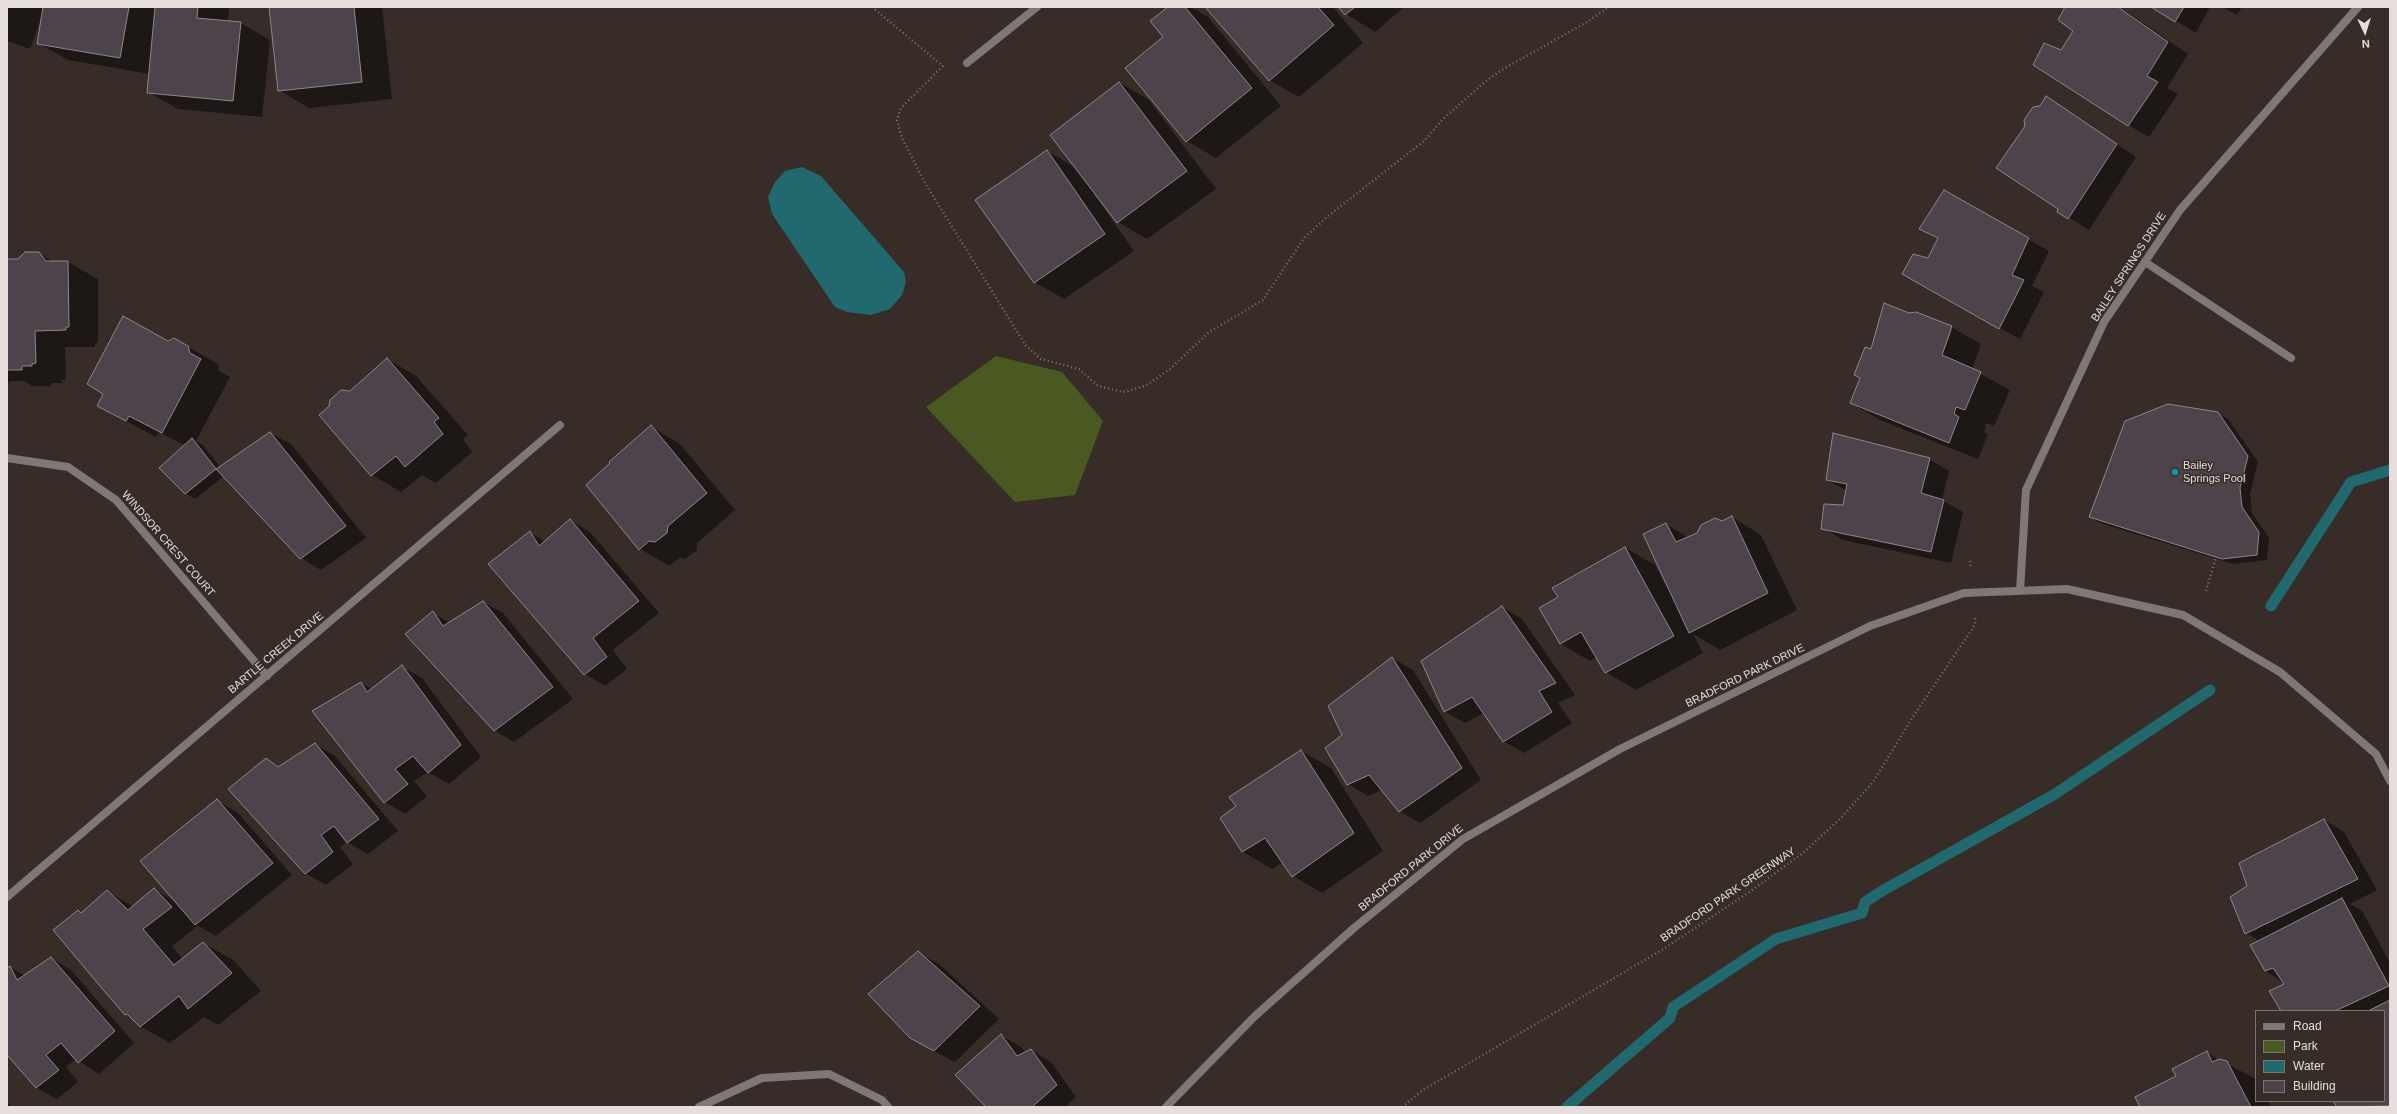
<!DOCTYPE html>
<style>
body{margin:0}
#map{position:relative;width:2397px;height:1114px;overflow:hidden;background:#372c28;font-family:Helvetica,sans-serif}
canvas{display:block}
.frame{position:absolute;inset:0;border:8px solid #e6dedc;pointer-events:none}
.legend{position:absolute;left:2255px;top:1010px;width:130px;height:92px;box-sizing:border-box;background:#372c28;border:1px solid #7d7370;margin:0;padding:5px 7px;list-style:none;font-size:12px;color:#e6dedc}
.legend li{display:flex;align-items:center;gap:8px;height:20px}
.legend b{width:20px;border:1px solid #7d7370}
.north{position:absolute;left:2345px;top:12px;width:40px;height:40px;-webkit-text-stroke:3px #372c28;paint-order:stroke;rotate:176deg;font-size:11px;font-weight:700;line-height:16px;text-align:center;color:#e6dedc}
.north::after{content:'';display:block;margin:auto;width:14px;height:18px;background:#e6dedc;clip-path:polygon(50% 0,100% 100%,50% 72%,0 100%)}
</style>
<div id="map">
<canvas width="2397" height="1114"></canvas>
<div class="frame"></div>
<ul class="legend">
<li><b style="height:5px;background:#7f7877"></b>Road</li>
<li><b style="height:11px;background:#4a5921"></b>Park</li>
<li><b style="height:11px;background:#21696e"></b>Water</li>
<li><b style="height:11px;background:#4d444b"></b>Building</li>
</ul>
<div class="north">N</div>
</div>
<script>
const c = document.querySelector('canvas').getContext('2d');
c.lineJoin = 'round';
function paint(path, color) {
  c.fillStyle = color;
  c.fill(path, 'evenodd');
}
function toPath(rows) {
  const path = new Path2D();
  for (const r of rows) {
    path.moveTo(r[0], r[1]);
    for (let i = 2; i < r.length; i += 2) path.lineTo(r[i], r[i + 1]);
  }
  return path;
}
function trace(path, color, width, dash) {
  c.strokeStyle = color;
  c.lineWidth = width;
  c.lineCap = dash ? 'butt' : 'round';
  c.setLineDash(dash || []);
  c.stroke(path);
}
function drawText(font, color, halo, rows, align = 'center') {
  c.font = font + ' Helvetica,sans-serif';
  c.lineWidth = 3;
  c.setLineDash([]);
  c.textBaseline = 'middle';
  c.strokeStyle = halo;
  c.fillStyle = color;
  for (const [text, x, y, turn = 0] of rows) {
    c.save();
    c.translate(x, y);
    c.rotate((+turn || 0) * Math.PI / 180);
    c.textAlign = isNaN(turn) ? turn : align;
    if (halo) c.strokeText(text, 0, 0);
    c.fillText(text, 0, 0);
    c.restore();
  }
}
const green = toPath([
 [996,356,1062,372,1103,421,1075,495,1015,502,926,407]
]);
const water = toPath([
 [802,167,821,176,904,272,906,282,902,295,890,309,871,315,847,312,835,307,772,214,768,197,775,182,785,171]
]);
const shadow = toPath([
 [7,7,229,7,228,22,241,23,270,40,262,117,178,109,148,92,150,74,68,60,38,43,41,18,30,49,7,41],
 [270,7,382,7,392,99,309,108,279,90],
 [1170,7,1190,7,1208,17,1281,106,1216,158,1187,141,1165,37],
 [1207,7,1333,7,1363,43,1299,97,1269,80],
 [1339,7,1404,7,1375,32,1346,14],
 [2066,7,2120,7,2188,54,2167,88,2178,94,2149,137,2128,125,2061,52,2075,31],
 [2153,7,2210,7,2196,33],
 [2223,7,2242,7,2237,15],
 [1120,83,1149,100,1216,189,1147,239,1118,222,1096,193,1094,194,1134,251,1064,299,1034,282,1047,151,1078,169],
 [2046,98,2136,157,2089,230,2058,211,2040,107],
 [1944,191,2049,251,2032,286,2044,292,2020,339,1923,285,1928,259,1939,239,1920,228],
 [38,253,54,262,68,262,98,279,98,343,95,343,95,347,65,347,66,380,62,380,62,383,51,383,51,386,32,386,24,381,10,381,7,384,7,260,18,260],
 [1909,314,1951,327,1981,344,1972,369,2010,390,1994,426,1986,423,1984,432,1988,434,1978,459,1880,420,1851,403,1871,351],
 [1949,330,1952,330,1941,360,1939,359],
 [168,342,188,347,218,364,219,371,230,377,196,441,203,445,220,467,270,433,291,444,366,538,321,570,301,558,224,476,195,499,185,493,186,446,159,432,156,437,98,406],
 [387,359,416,376,468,435,463,439,472,452,436,483,422,475,401,492,372,475,330,407,350,392],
 [2217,413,2228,419,2258,462,2250,494,2252,513,2269,538,2267,560,2233,564,2100,523,2090,517],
 [651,427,680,444,735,510,697,543,697,550,685,559,679,558,670,566,640,549],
 [1929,459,1949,471,1942,500,1963,512,1951,563,1843,540,1823,528,1844,507,1847,491,1827,480],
 [1732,517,1761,535,1797,610,1720,650,1693,634,1703,653,1636,690,1606,672,1597,657,1590,661,1561,644,1541,608,1625,548,1655,565,1667,588,1666,524,1689,538],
 [570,520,590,532,659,613,613,650,627,669,605,686,585,674,490,565,530,532,545,542],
 [483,602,503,613,573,699,514,742,494,730,433,613,450,623],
 [1502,607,1522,619,1575,695,1558,703,1572,723,1524,753,1503,741,1484,713,1465,723,1444,711],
 [1392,658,1413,670,1481,780,1420,823,1399,811,1382,790,1368,796,1348,784,1343,735],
 [402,667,422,678,481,757,449,784,428,772,414,781,427,796,405,814,385,802,361,683,372,689],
 [315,744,335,756,398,831,368,854,347,842,340,847,353,864,326,885,305,873,266,759,279,767],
 [1301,751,1331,768,1383,851,1322,893,1293,876,1283,862,1272,869,1243,852,1238,807],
 [217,801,237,812,292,875,216,936,198,926,172,946,183,959,203,943,233,960,261,991,218,1025,204,1017,170,1043,140,1026,126,1014,78,911,82,913,108,892,134,907,154,889,175,901],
 [2324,820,2344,832,2377,890,2350,904,2362,911,2390,963,2390,1107,2338,1107,2335,1101,2384,1101,2384,1011,2282,1011,2285,984,2266,971,2259,941,2246,933,2248,887],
 [918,953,939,964,999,1019,955,1062,932,1050],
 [51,958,71,970,134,1043,99,1074,76,1059,66,1067,78,1082,57,1099,37,1088,7,1053,7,970,10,967,25,976],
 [1001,1035,1021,1047,1026,1053,1031,1050,1051,1062,1076,1097,1065,1107,987,1107],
 [2207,1053,2256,1079,2256,1101,2268,1101,2271,1107,2141,1107],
 [7,1102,11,1107,7,1107]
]);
const stream = toPath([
 [2271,606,2351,482,2390,470],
 [1567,1107,1670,1018,1673,1007,1776,939,1862,913,1865,902,1882,891,2055,794,2210,690]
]);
const building = toPath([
 [43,7,129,7,120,58,37,44,43,7],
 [155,7,198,7,197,18,241,22,233,101,147,93,155,7],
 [269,7,354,7,362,82,278,91,269,7],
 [1168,7,1185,7,1252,88,1186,142,1125,68,1163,37,1150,21,1168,7],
 [1205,7,1318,7,1334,25,1269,81,1205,7],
 [1338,7,1355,7,1345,15,1338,7],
 [2065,7,2118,7,2168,42,2147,76,2158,82,2128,126,2033,65,2044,43,2061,50,2073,31,2058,20,2065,7],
 [2151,7,2184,7,2175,22,2151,7],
 [1119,82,1187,171,1117,223,1050,135,1119,82],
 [2046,96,2117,144,2068,219,2057,212,2058,209,1996,168,2025,126,2024,120,2033,107,2040,106,2046,96],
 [1047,150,1105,234,1034,283,975,200,1047,150],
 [1944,190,2029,238,2012,275,2024,280,1999,329,1902,274,1913,254,1928,258,1938,238,1919,229,1944,190],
 [25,252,39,252,46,261,68,261,69,327,66,327,66,330,35,331,36,363,32,364,32,366,22,366,22,370,7,370,7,259,18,259,25,252],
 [1884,303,1909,313,1916,312,1952,326,1942,355,1981,372,1965,410,1956,407,1954,414,1959,417,1949,443,1850,403,1860,378,1854,375,1865,347,1871,349,1884,303],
 [123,316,168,341,174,338,188,346,190,353,201,359,162,433,129,416,126,421,97,406,103,394,87,384,123,316],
 [387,358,439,418,434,422,443,434,405,467,396,456,371,476,319,415,329,406,330,400,341,390,350,391,387,358],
 [2168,404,2218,412,2248,456,2240,488,2242,507,2259,532,2257,555,2222,559,2089,517,2125,421,2168,404],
 [651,425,707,493,668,526,667,533,655,542,649,541,639,550,586,485,610,463,609,462,651,425],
 [270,432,346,526,300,559,216,469,270,432],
 [1833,433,1930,458,1921,493,1944,500,1931,552,1821,529,1824,504,1843,505,1847,484,1826,480,1833,433],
 [192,438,216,469,185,494,159,468,192,438],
 [1732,516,1768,593,1689,633,1643,534,1666,523,1676,542,1697,533,1701,525,1715,518,1722,521,1732,516],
 [570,519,639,601,593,638,607,657,584,675,488,564,530,531,539,546,570,519],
 [1625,547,1674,636,1605,673,1581,632,1560,644,1539,608,1558,597,1552,588,1625,547],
 [483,601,553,687,494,731,405,634,433,611,443,626,483,601],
 [1502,606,1556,683,1539,691,1552,712,1503,742,1472,697,1444,712,1421,661,1502,606],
 [1392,657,1462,768,1399,812,1369,775,1347,785,1325,748,1342,735,1328,706,1392,657],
 [402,665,461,745,428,773,413,756,395,769,408,784,384,803,312,711,361,682,367,692,402,665],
 [315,743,379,819,347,843,334,826,321,835,333,852,305,874,228,789,266,758,278,767,315,743],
 [1301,750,1354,833,1292,877,1265,838,1242,852,1220,818,1236,806,1229,797,1301,750],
 [217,799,273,863,195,925,140,861,217,799],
 [2324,819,2358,879,2245,934,2230,897,2247,886,2239,863,2324,819],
 [154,888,172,907,143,929,174,965,203,942,232,973,188,1009,179,996,140,1027,127,1014,125,1015,105,992,53,930,78,910,81,913,107,890,128,910,154,888],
 [2342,898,2389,986,2335,1011,2281,1011,2269,991,2284,984,2273,968,2265,971,2250,945,2342,898],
 [918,951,980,1006,934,1051,910,1038,868,994,918,951],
 [51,957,115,1031,78,1063,61,1043,46,1055,59,1070,36,1088,7,1055,7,968,10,966,17,980,51,957],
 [2390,1000,2390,1106,2337,1107,2333,1101,2384,1101,2384,1011,2368,1011,2390,1000],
 [1001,1034,1017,1056,1031,1049,1057,1085,1032,1107,986,1107,955,1075,1001,1034],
 [2207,1051,2212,1062,2219,1059,2227,1061,2251,1107,2140,1107,2135,1097,2176,1076,2172,1069,2207,1051]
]);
const path = toPath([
 [872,7,943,66],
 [943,66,901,108,897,120,902,138,925,183,1026,346,1041,359,1079,369,1098,386,1123,392,1145,386,1170,369,1209,332,1263,300,1304,238,1328,216,1424,141,1444,118,1487,80,1505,68,1587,22,1609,7],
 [1970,561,1971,568],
 [2206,591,2216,557],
 [1402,1107,1423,1090,1662,950,1748,893,1803,853,1842,817,1873,782,1914,715,1975,625,1975,617]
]);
const service = toPath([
 [2145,262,2291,358]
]);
const minor = toPath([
 [967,63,1037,7],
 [7,458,68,467,116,500,267,676],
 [2020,591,2026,490,2104,322,2180,210,2358,7],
 [7,897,560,425],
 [699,1107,762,1078,829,1074,882,1100,888,1107],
 [1166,1107,1255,1016,1354,928,1463,839,1620,749,1870,626,1964,593,2067,589,2183,615,2280,672,2376,754,2390,781]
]);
const markers = [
 [2175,472,4,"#0f9aa8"]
];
const streetNames = [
 ["BAILEY SPRINGS DRIVE",2129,267,-57],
 ["WINDSOR CREST COURT",168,544,49],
 ["BARTLE CREEK DRIVE",276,653,-40],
 ["BRADFORD PARK DRIVE",1745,676,-26],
 ["BRADFORD PARK DRIVE",1411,868,-39],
 ["BRADFORD PARK GREENWAY",1728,895,-34]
];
const poiNames = [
 ["Bailey",2183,466],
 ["Springs Pool",2183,479]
];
paint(green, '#4a5921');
paint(water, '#21696e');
paint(shadow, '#0007');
trace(stream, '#21696e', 11);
paint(building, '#4d444b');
trace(building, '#90858d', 1);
trace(path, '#7d7370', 2.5, [1, 3]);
trace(service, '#7f7877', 8);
trace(minor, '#7f7877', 8);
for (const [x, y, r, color] of markers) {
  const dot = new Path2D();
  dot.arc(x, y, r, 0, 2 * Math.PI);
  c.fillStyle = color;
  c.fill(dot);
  trace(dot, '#372c28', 1.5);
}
drawText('11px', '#e6dedc', '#372c28', streetNames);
drawText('11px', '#e6dedc', '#372c28', poiNames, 'left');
</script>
